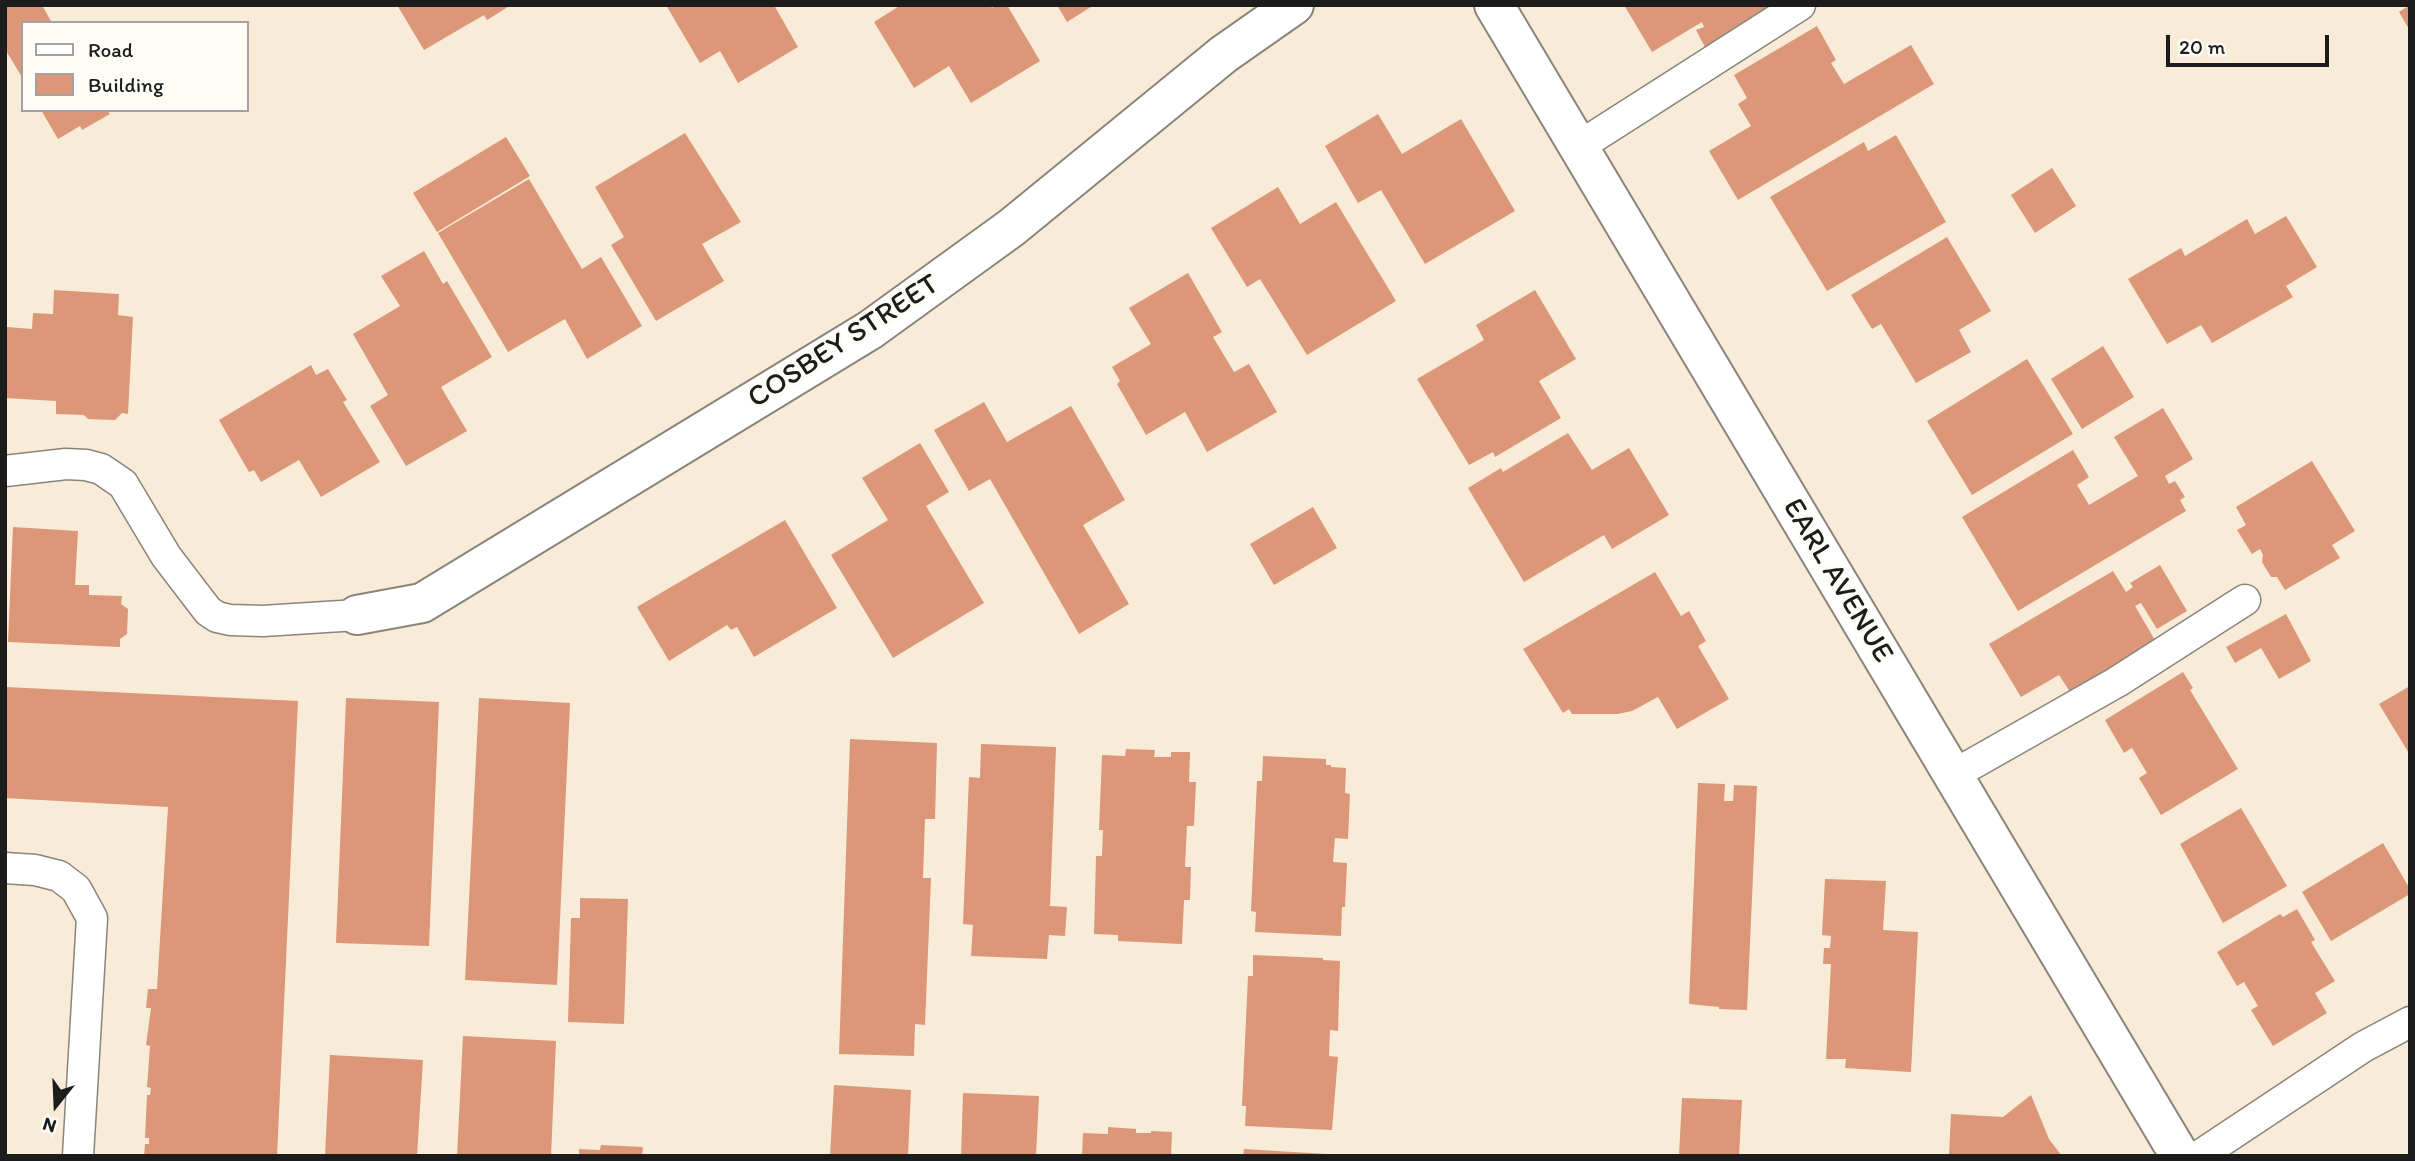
<!DOCTYPE html>
<style>
body{margin:0}
#map{position:relative;width:2415px;height:1161px;overflow:hidden;background:#f8ebd8;font-family:Itim,sans-serif}
canvas{display:block}
.frame{position:absolute;inset:0;border:7px solid #1c1c1c;pointer-events:none}
.legend{position:absolute;left:21px;top:21px;width:228px;height:91px;box-sizing:border-box;background:#fdfcf7;border:2px solid #a3a29f;margin:0;padding:9px 12px;list-style:none;font-size:21px;color:#1c1c1c}
.legend li{display:flex;align-items:center;gap:14px;height:35px}
.legend b{width:35px;border:2px solid #a3a29f}
.north{position:absolute;left:21px;top:1070px;width:70px;height:70px;-webkit-text-stroke:5px #fdfcf7;paint-order:stroke;rotate:198deg;font-size:19px;font-weight:700;line-height:28px;text-align:center;color:#1c1c1c}
.north::after{content:'';display:block;margin:auto;width:24px;height:32px;background:#1c1c1c;clip-path:polygon(50% 0,100% 100%,50% 72%,0 100%)}
.scale{position:absolute;left:2166px;top:35px;width:163px;height:32px;box-sizing:border-box;border:4px solid #1c1c1c;border-top:0;padding-left:9px;font-size:21px;line-height:24px;white-space:nowrap;color:#1c1c1c;-webkit-text-stroke:5px #fdfcf7;paint-order:stroke}
</style>
<div id="map">
<canvas width="2415" height="1161"></canvas>
<div class="frame"></div>
<ul class="legend">
<li><b style="height:9px;background:#fff"></b>Road</li>
<li><b style="height:19px;background:#dc9778"></b>Building</li>
</ul>
<div class="north">N</div>
<div class="scale">20 m</div>
</div>
<script>
const c = document.querySelector('canvas').getContext('2d');
c.lineJoin = 'round';
function paint(path, color) {
  c.fillStyle = color;
  c.fill(path, 'evenodd');
}
function toPath(rows) {
  const path = new Path2D();
  for (const r of rows) {
    path.moveTo(r[0], r[1]);
    for (let i = 2; i < r.length; i += 2) path.lineTo(r[i], r[i + 1]);
  }
  return path;
}
function trace(path, color, width, dash) {
  c.strokeStyle = color;
  c.lineWidth = width;
  c.lineCap = dash ? 'butt' : 'round';
  c.setLineDash(dash || []);
  c.stroke(path);
}
function drawText(font, color, halo, rows, align = 'center') {
  c.font = font + ' Itim,sans-serif';
  c.lineWidth = 7;
  c.setLineDash([]);
  c.textBaseline = 'middle';
  c.strokeStyle = halo;
  c.fillStyle = color;
  for (const [text, x, y, turn = 0] of rows) {
    c.save();
    c.translate(x, y);
    c.rotate((+turn || 0) * Math.PI / 180);
    c.textAlign = isNaN(turn) ? turn : align;
    if (halo) c.strokeText(text, 0, 0);
    c.fillText(text, 0, 0);
    c.restore();
  }
}
const building = toPath([
 [5,5,42,5,52,23,23,23,23,79,5,49],
 [397,5,511,5,487,20,484,15,424,50],
 [666,5,774,5,798,47,738,83,720,51,700,63],
 [901,5,990,5,992,8,996,5,1007,5,1040,61,971,103,949,66,914,88,874,22],
 [1057,5,1094,5,1067,22],
 [1624,5,1770,5,1773,10,1706,49,1696,30,1704,27,1702,22,1652,52],
 [2410,5,2410,31,2399,12],
 [1817,26,1836,60,1831,63,1844,84,1911,45,1934,84,1738,200,1709,151,1751,126,1738,104,1747,98,1734,75],
 [41,110,107,110,110,114,82,130,80,126,58,139],
 [1378,114,1402,154,1461,119,1515,211,1425,264,1381,190,1358,203,1325,146],
 [685,133,741,222,702,244,724,281,656,321,611,245,624,237,595,187],
 [1896,135,1946,222,1827,291,1770,197,1864,142,1868,151],
 [506,137,530,176,437,232,413,193],
 [2052,168,2076,206,2035,233,2011,195],
 [529,179,582,269,601,257,642,326,587,359,565,319,508,352,438,233],
 [1278,187,1300,224,1336,202,1396,301,1307,355,1260,279,1247,287,1211,228],
 [2286,216,2317,267,2286,286,2293,297,2212,343,2201,325,2167,344,2128,279,2181,248,2185,256,2247,219,2255,234],
 [1947,237,1991,311,1959,330,1971,352,1916,383,1881,324,1872,329,1851,295],
 [424,251,443,284,447,281,492,357,441,387,467,431,406,466,370,406,388,395,353,334,400,306,381,276],
 [1188,273,1222,332,1213,337,1234,372,1249,364,1277,412,1207,452,1185,412,1146,435,1117,384,1120,381,1112,367,1151,344,1129,308],
 [54,290,119,294,118,315,133,317,128,414,122,413,115,420,88,419,84,415,56,414,56,401,5,398,7,327,32,329,33,313,53,314],
 [1535,290,1576,359,1539,381,1561,418,1495,457,1493,452,1469,465,1417,379,1484,340,1476,325],
 [2103,346,2134,397,2082,429,2051,379],
 [2027,359,2073,434,1972,495,1927,421],
 [311,365,316,375,328,369,347,400,343,402,380,462,321,497,299,460,261,482,254,470,249,472,219,420],
 [984,402,1007,442,1071,406,1125,500,1083,525,1129,604,1079,634,990,479,969,491,934,430],
 [2163,408,2193,459,2165,476,2169,484,2175,481,2185,497,2180,500,2186,511,2018,611,1962,517,2073,450,2089,477,2077,485,2089,505,2138,476,2114,437],
 [1568,433,1592,470,1629,448,1669,515,1612,549,1604,535,1524,582,1468,488,1501,468,1503,472],
 [920,443,949,492,926,506,984,603,893,658,831,555,888,520,862,478],
 [2312,461,2355,531,2332,545,2340,558,2285,590,2277,577,2271,577,2262,562,2263,555,2260,549,2252,554,2237,530,2246,525,2236,507],
 [1313,507,1337,548,1274,585,1250,544],
 [785,520,837,608,754,657,737,627,731,630,727,625,669,661,637,607],
 [13,527,78,531,75,585,89,585,89,595,122,596,121,604,128,609,127,634,120,639,120,647,8,642],
 [2160,565,2187,611,2157,629,2141,603,2135,606,2159,647,2074,698,2059,675,2021,697,1989,644,2113,571,2126,592,2133,587,2130,583],
 [1655,572,1681,616,1689,611,1706,641,1698,646,1729,699,1677,729,1658,697,1632,711,1618,714,1572,714,1569,709,1563,713,1523,649],
 [2286,614,2311,661,2279,679,2261,648,2235,663,2226,647],
 [2183,672,2193,688,2190,690,2238,769,2161,815,2139,778,2147,773,2132,748,2124,753,2105,720],
 [2410,686,2410,755,2379,704],
 [5,687,298,701,277,1156,144,1156,145,1144,149,1144,149,1138,145,1138,147,1095,150,1095,151,1088,147,1087,150,1046,146,1045,151,1008,146,1008,148,989,157,989,168,807,5,798],
 [346,698,439,702,429,946,336,943],
 [479,698,570,703,557,985,465,980],
 [850,739,937,743,935,819,925,819,923,878,931,878,925,1025,915,1024,914,1056,839,1054],
 [981,744,1056,747,1050,906,1067,907,1065,936,1049,935,1047,959,971,956,973,925,963,924,969,777,980,778],
 [1126,749,1155,750,1154,757,1171,757,1171,752,1190,752,1189,782,1196,782,1194,826,1187,826,1185,867,1191,867,1190,900,1184,900,1182,944,1118,941,1118,935,1094,934,1096,856,1102,856,1103,830,1099,830,1102,755,1125,756],
 [1263,756,1326,759,1326,765,1331,765,1331,767,1346,768,1345,793,1350,794,1348,839,1335,838,1333,862,1347,863,1345,907,1342,907,1341,936,1255,932,1256,912,1251,911,1257,781,1262,781],
 [1698,783,1725,784,1724,801,1733,801,1734,785,1757,786,1747,1010,1719,1009,1719,1007,1689,1004],
 [2241,808,2287,886,2223,923,2180,844],
 [2383,843,2410,889,2410,894,2331,941,2302,892],
 [1825,879,1886,881,1883,930,1918,932,1911,1072,1845,1068,1846,1059,1826,1059,1831,964,1823,964,1824,948,1830,948,1831,936,1822,935],
 [580,898,628,899,624,1024,568,1022,571,918,580,918],
 [2297,909,2315,940,2311,942,2335,981,2315,993,2327,1013,2273,1046,2251,1010,2258,1006,2244,982,2237,986,2217,952,2280,914,2283,917],
 [1253,955,1323,958,1323,960,1340,961,1338,1031,1330,1030,1329,1056,1338,1057,1332,1130,1245,1126,1246,1106,1242,1106,1248,976,1253,976],
 [463,1036,556,1041,551,1156,457,1156],
 [330,1055,423,1060,417,1156,325,1156],
 [834,1085,911,1090,908,1156,830,1156],
 [963,1093,1039,1096,1036,1156,961,1156],
 [2031,1095,2049,1139,2062,1156,1949,1156,1951,1114,2003,1117],
 [1682,1098,1742,1100,1739,1156,1679,1156],
 [1108,1127,1136,1129,1136,1133,1151,1133,1151,1131,1172,1132,1171,1156,1082,1156,1083,1133,1108,1134],
 [601,1145,643,1147,642,1156,579,1156,579,1149,600,1150],
 [1244,1149,1326,1154,1326,1156,1243,1156]
]);
const lane = toPath([
 [1578,147,1800,5],
 [5,471,66,464,86,465,101,469,123,484,166,556,208,611,217,617,230,620,263,621,357,615],
 [1953,775,2117,682,2245,600],
 [5,868,35,870,59,876,76,889,92,918,78,1156],
 [2199,1156,2363,1047,2410,1022]
]);
const street = toPath([
 [1494,5,2180,1156],
 [357,615,422,603,870,330,1011,228,1224,54,1294,5]
]);
const streetNames = [
 ["COSBEY STREET",844,342,-33],
 ["EARL AVENUE",1837,581,59]
];
paint(building, '#dc9778');
trace(lane, '#8a847a', 33);
trace(street, '#8a847a', 42);
trace(lane, '#fff', 30);
trace(street, '#fff', 38);
drawText('30px', '#1c1c1c', '#fdfcf7', streetNames);
</script>
